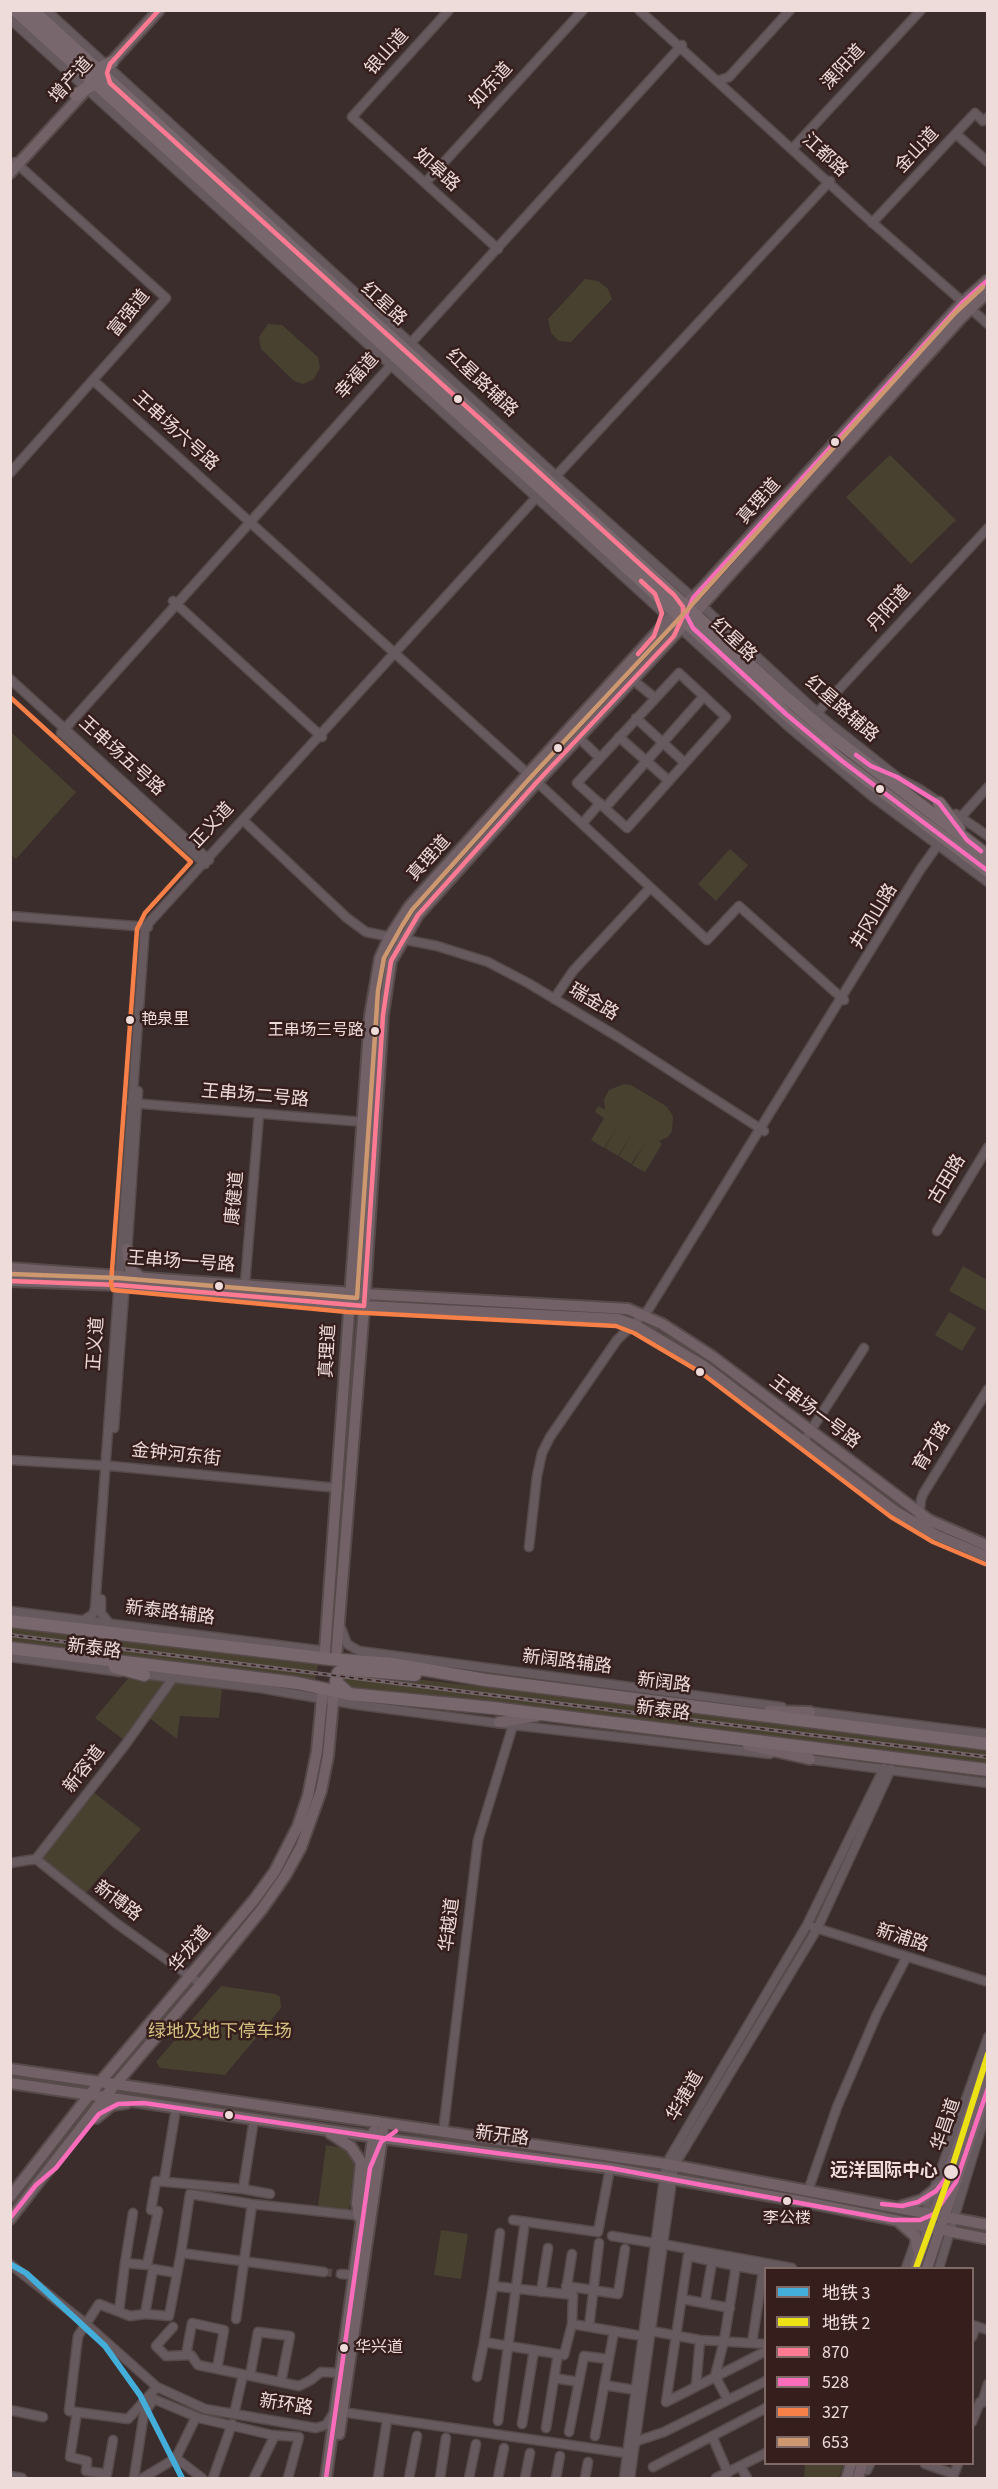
<!DOCTYPE html>
<meta charset="utf-8">
<style>
body{margin:0}
#map{position:relative;width:998px;height:2489px;overflow:hidden;background:#3b2d2c;font-family:"Source Sans 3","Noto Sans SC",sans-serif}
canvas{display:block}
.frame{position:absolute;inset:0;border:12px solid #eddcda;pointer-events:none}
.legend{position:absolute;left:764px;top:2267px;width:210px;height:198px;box-sizing:border-box;background:#361e1c;border:2px solid #7f6a68;margin:0;padding:8px 10px;list-style:none;font-size:18px;color:#eddcda}
.legend li{display:flex;align-items:center;gap:12px;height:30px}
.legend b{width:30px;border:2px solid #7f6a68}
</style>
<div id="map">
<canvas width="998" height="2489"></canvas>
<div class="frame"></div>
<ul class="legend">
<li><b style="height:8px;background:#44aedb"></b>地铁 3</li>
<li><b style="height:8px;background:#ece114"></b>地铁 2</li>
<li><b style="height:8px;background:#fe7a93"></b>870</li>
<li><b style="height:8px;background:#fb6dba"></b>528</li>
<li><b style="height:8px;background:#f78048"></b>327</li>
<li><b style="height:8px;background:#cd976f"></b>653</li>
</ul>
</div>
<script>
const c = document.querySelector('canvas').getContext('2d');
c.lineJoin = 'round';
function paint(path, color) {
  c.fillStyle = color;
  c.fill(path, 'evenodd');
}
function toPath(rows) {
  const path = new Path2D();
  for (const r of rows) {
    path.moveTo(r[0], r[1]);
    for (let i = 2; i < r.length; i += 2) path.lineTo(r[i], r[i + 1]);
  }
  return path;
}
function trace(path, color, width, dash) {
  c.strokeStyle = color;
  c.lineWidth = width;
  c.lineCap = dash ? 'butt' : 'round';
  c.setLineDash(dash || []);
  c.stroke(path);
}
function drawText(font, color, halo, rows, align = 'center') {
  c.font = font + ' "Source Sans 3","Noto Sans SC",sans-serif';
  c.lineWidth = 5;
  c.setLineDash([]);
  c.textBaseline = 'middle';
  c.strokeStyle = halo;
  c.fillStyle = color;
  for (const [text, x, y, turn = 0] of rows) {
    c.save();
    c.translate(x, y);
    c.rotate((+turn || 0) * Math.PI / 180);
    c.textAlign = isNaN(turn) ? turn : align;
    if (halo) c.strokeText(text, 0, 0);
    c.fillText(text, 0, 0);
    c.restore();
  }
}
const green = toPath([
 [585,279,598,281,608,289,612,299,571,342,559,341,551,333,548,319],
 [268,324,282,325,318,357,320,368,314,379,303,384,294,381,261,349,259,337],
 [890,455,956,520,911,564,846,497],
 [11,732,76,792,16,859,10,854],
 [730,849,748,865,716,901,698,884],
 [624,1084,631,1085,666,1106,673,1116,672,1131,668,1137,659,1141,662,1144,645,1172,632,1165,645,1143,631,1164,619,1156,632,1134,618,1156,605,1148,618,1126,604,1148,591,1140,604,1118,595,1112,598,1106,605,1110,604,1099,609,1090],
 [963,1266,987,1280,986,1311,949,1291],
 [949,1312,976,1328,962,1351,935,1335],
 [11,1627,318,1665,315,1681,224,1667,11,1643],
 [350,1672,577,1697,987,1750,987,1763,349,1689,340,1684,341,1675],
 [130,1676,222,1688,219,1718,180,1716,177,1739,144,1714,124,1740,95,1718],
 [93,1792,141,1829,85,1894,42,1859],
 [221,1986,275,1994,280,1997,281,2008,225,2075,160,2068,156,2062],
 [326,2145,343,2148,354,2162,349,2210,318,2206],
 [441,2230,468,2234,461,2279,434,2275],
 [805,2464,843,2464,839,2478,804,2478]
]);
const minorTunnel = toPath([
 [324,2272,341,2274]
]);
const minor = toPath([
 [46,10,556,476,701,605,824,719,897,777],
 [449,10,352,117,498,249],
 [639,10,866,217,988,324],
 [10,19,789,727,873,797,988,882],
 [717,81,729,77,790,10],
 [956,134,988,162],
 [792,149,921,10],
 [425,183,583,10],
 [872,223,975,113,983,121,988,117],
 [410,344,682,45],
 [94,381,537,782,707,940,739,906,844,1000],
 [10,473,166,298,15,162],
 [173,601,322,737],
 [679,673,726,717,627,828,577,783,679,673],
 [10,679,209,860],
 [633,680,655,698],
 [817,713,988,528],
 [636,718,685,763],
 [61,733,393,363],
 [64,735,205,864],
 [619,737,669,781],
 [579,738,600,758],
 [892,775,921,790,943,805],
 [605,808,704,696],
 [956,814,988,836],
 [245,822,347,918,366,932,437,946,488,962,528,983,618,1037,764,1131],
 [582,824,600,803],
 [952,827,988,787],
 [10,916,148,927],
 [554,999,573,971,650,888],
 [131,1103,376,1123],
 [937,1231,988,1147],
 [127,1254,138,1091],
 [245,1284,259,1114],
 [114,1428,125,1282],
 [804,1441,864,1348],
 [10,1460,111,1466,338,1488],
 [919,1516,921,1500,923,1494,988,1389],
 [529,1547,537,1476,542,1453,550,1437,617,1340,648,1310,920,870,940,842],
 [101,1599,101,1613,108,1622],
 [10,1611,325,1651],
 [84,1620,93,1614,95,1608,145,927,543,490,830,181],
 [341,1628,347,1644,359,1651,782,1707],
 [10,1657,121,1672],
 [140,1674,260,1688,358,1705,513,1725,770,1754],
 [806,1711,988,1734],
 [807,1759,988,1783],
 [32,1860,36,1859,116,1923,201,1984],
 [10,1863,36,1859,125,1745,173,1678],
 [813,1927,988,1982],
 [443,2133,478,1840,513,1725],
 [164,2181,176,2108],
 [243,2189,270,2194],
 [808,2191,837,2107,877,2014,906,1958],
 [513,2220,598,2232,610,2168],
 [612,2236,654,2243],
 [662,2244,792,2268],
 [181,2253,190,2194,252,2204,363,2216],
 [125,2263,133,2213],
 [10,2264,85,2323,157,2387,205,2409,316,2428,326,2425,335,2411,632,2454],
 [736,2266,688,2256,666,2402,766,2351],
 [906,2268,988,2037],
 [939,2268,988,2106],
 [341,2274,354,2275],
 [493,2286,500,2233],
 [566,2286,618,2294,625,2249],
 [566,2291,572,2254],
 [541,2292,548,2248],
 [682,2299,730,2308],
 [705,2303,712,2262],
 [119,2311,125,2263,147,2265,158,2211,151,2210,156,2181,243,2189,254,2119],
 [145,2314,153,2269,177,2273],
 [236,2319,252,2204],
 [572,2324,573,2295,493,2286,484,2342,564,2355,572,2324,642,2336],
 [972,2325,988,2330],
 [173,2327,156,2346,166,2356,191,2355,198,2365,299,2386,311,2380,321,2372,341,2373],
 [589,2327,599,2243],
 [646,2330,700,2340,766,2344],
 [972,2337,976,2326],
 [752,2343,763,2271,766,2271],
 [186,2355,192,2323,224,2330,217,2369],
 [250,2376,258,2332,290,2336,281,2382],
 [477,2377,484,2342],
 [554,2378,579,2382],
 [604,2385,635,2390],
 [696,2386,700,2340],
 [157,2387,128,2419,69,2411,78,2336,99,2304,130,2316,145,2314,169,2316,181,2253,324,2272],
 [728,2400,715,2376,724,2341,736,2266,763,2271],
 [982,2403,988,2384],
 [10,2410,43,2417],
 [77,2412,70,2457,87,2461,86,2471,107,2474,113,2440],
 [234,2414,243,2375],
 [498,2421,524,2228],
 [972,2422,980,2402],
 [522,2424,534,2350],
 [546,2428,558,2354],
 [569,2432,584,2356,608,2359],
 [595,2436,614,2331],
 [712,2436,728,2473],
 [634,2442,664,2432,766,2381],
 [176,2458,202,2478],
 [925,2464,954,2474,958,2464],
 [653,2467,766,2408],
 [867,2470,870,2464],
 [743,2471,747,2478],
 [10,2476,22,2478],
 [134,2478,144,2413,154,2399,199,2418,272,2435,299,2437,288,2478],
 [143,2478,176,2458,196,2417],
 [213,2478,232,2424],
 [254,2478,275,2435],
 [378,2478,387,2420],
 [409,2478,417,2436],
 [440,2478,446,2438],
 [469,2478,476,2444],
 [498,2478,504,2448],
 [525,2478,530,2453],
 [556,2478,560,2456],
 [585,2478,588,2462],
 [624,2478,666,2164,807,1925,884,1768],
 [630,2478,674,2166,817,1929,891,1769],
 [716,2478,766,2453]
]);
const major = toPath([
 [108,66,159,10],
 [10,173,85,91],
 [127,1249,130,1269,139,1276],
 [10,1268,365,1294,628,1309,662,1324,713,1357,929,1520,988,1546],
 [10,1281,118,1285,364,1306,618,1319,637,1326,704,1366,895,1511,936,1535,988,1557],
 [325,1651,370,1016,380,958,389,938,409,907,528,774,669,619,700,591,962,303,988,280],
 [336,1659,365,1294,383,1015,391,961,418,915,537,782,694,614,961,318,988,292],
 [769,1711,810,1712],
 [499,1722,537,1716],
 [748,1745,810,1759],
 [10,2069,666,2164,988,2225],
 [10,2083,382,2138,610,2168,805,2202,988,2239],
 [96,2118,112,2105,127,2103],
 [330,2133,351,2147,361,2162,357,2203,359,2217],
 [10,2197,90,2094,254,1900,275,1871,298,1826,308,1796,317,1751,323,1689],
 [902,2206,922,2200,942,2184],
 [10,2219,108,2093,201,1984,262,1909,285,1876,301,1847,321,1791,328,1756,334,1690],
 [900,2223,915,2236,919,2254],
 [915,2268,988,2060],
 [927,2268,988,2087],
 [339,2434,383,2131],
 [326,2478,374,2131],
 [847,2478,851,2464],
 [858,2478,862,2464]
]);
const highway = toPath([
 [15,10,546,493,786,714,842,761,988,871],
 [32,10,783,695,832,737,988,856],
 [92,73,112,62],
 [76,95,91,85,100,82],
 [939,803,959,829],
 [10,1621,330,1659,392,1664,486,1680,988,1744],
 [10,1648,297,1683,349,1694,493,1708,988,1770],
 [115,1667,144,1675],
 [348,1693,336,1682,338,1673,343,1669,415,1675]
]);
const rail = toPath([
 [10,1635,988,1757]
]);
const bus1 = toPath([
 [638,654,654,636,662,613,655,594,641,581],
 [10,1281,118,1285,364,1306,383,1015,391,961,418,915,537,782,674,636,683,616,683,607,674,595,110,83,107,73,110,64,159,10]
]);
const bus2 = toPath([
 [988,280,962,303,693,598,686,615,693,628,786,714,842,761,988,871],
 [856,755,871,766,897,777,939,803,967,840,981,851],
 [882,2204,902,2206,918,2202,936,2191,946,2178],
 [10,2218,36,2185,56,2168,99,2114,118,2104,144,2103,382,2138,610,2168,892,2220,920,2220,934,2214,956,2182,988,2088],
 [326,2478,370,2168,381,2142,396,2131]
]);
const bus3 = toPath([
 [10,697,191,862,145,913,137,929,111,1284,113,1290,347,1312,616,1326,634,1333,700,1372,891,1517,933,1542,985,1564]
]);
const bus4 = toPath([
 [10,1274,119,1278,357,1298,378,991,384,958,402,926,412,910,531,777,688,609,955,313,983,287]
]);
const metro1 = toPath([
 [10,2264,26,2273,105,2346,140,2395,182,2478]
]);
const metro2 = toPath([
 [916,2268,951,2171,988,2054]
]);
const markers = [
 [458,399,5,"#eddcda"],
 [835,442,5,"#eddcda"],
 [558,748,5,"#eddcda"],
 [880,789,5,"#eddcda"],
 [130,1020,5,"#eddcda"],
 [375,1031,5,"#eddcda"],
 [219,1286,5,"#eddcda"],
 [700,1372,5,"#eddcda"],
 [229,2115,5,"#eddcda"],
 [951,2172,8,"#eddcda"],
 [787,2201,5,"#eddcda"],
 [344,2348,5,"#eddcda"]
];
const busNames = [
 ["艳泉里",141,1020],
 ["王串场三号路",364,1031,"right"],
 ["李公楼",787,2219,"center"],
 ["华兴道",355,2348]
];
const streetNames = [
 ["银山道",388,53,-48],
 ["溧阳道",844,68,-47],
 ["增产道",72,81,-48],
 ["如东道",492,86,-48],
 ["金山道",918,151,-47],
 ["江都路",824,156,43],
 ["如皋路",436,171,42],
 ["红星路",383,305,42],
 ["富强道",130,314,-51],
 ["幸福道",358,377,-48],
 ["红星路辅路",481,384,43],
 ["王串场六号路",175,432,42],
 ["真理道",760,502,-48],
 ["丹阳道",890,609,-48],
 ["红星路",733,641,43],
 ["红星路辅路",841,710,41],
 ["王串场五号路",121,757,42],
 ["正义道",213,826,-47],
 ["真理道",430,859,-48],
 ["井冈山路",875,917,-59],
 ["瑞金路",593,1003,31],
 ["王串场二号路",255,1097,5],
 ["古田路",948,1180,-59],
 ["康健道",236,1198,-85],
 ["王串场一号路",181,1263,4],
 ["正义道",97,1344,-86],
 ["真理道",329,1351,-87],
 ["王串场一号路",814,1413,37],
 ["育才路",933,1447,-59],
 ["金钟河东街",176,1456,6],
 ["新泰路辅路",170,1614,7],
 ["新泰路",94,1650,7],
 ["新阔路辅路",567,1663,7],
 ["新阔路",664,1684,7],
 ["新泰路",663,1712,7],
 ["新容道",85,1770,-52],
 ["新博路",117,1902,37],
 ["华越道",451,1925,-83],
 ["新浦路",902,1939,18],
 ["华龙道",191,1950,-50],
 ["华捷道",686,2097,-60],
 ["华昌道",947,2125,-71],
 ["新开路",502,2137,7],
 ["新环路",286,2406,9]
];
const parkNames = [
 ["绿地及地下停车场",220,2033]
];
const stopNames = [
 ["远洋国际中心",938,2172]
];
paint(green, '#484130');
trace(minorTunnel, '#564746', 8, [8, 4]);
trace(minor, '#564a4a', 11);
trace(major, '#564a4a', 14);
trace(highway, '#564a4a', 15);
trace(minor, '#675a5f', 8);
trace(major, '#726268', 10);
trace(highway, '#78686d', 12);
trace(rail, '#716468', 4);
trace(rail, '#361e1c', 1.5, [4.5]);
trace(bus1, '#fe7a93', 4.5);
trace(bus2, '#fb6dba', 4.5);
trace(bus3, '#f78048', 4.5);
trace(bus4, '#cd976f', 4.5);
trace(metro1, '#44aedb', 6);
trace(metro2, '#ece114', 6);
for (const [x, y, r, color] of markers) {
  const dot = new Path2D();
  dot.arc(x, y, r, 0, 2 * Math.PI);
  c.fillStyle = color;
  c.fill(dot);
  trace(dot, '#361e1c', 2);
}
drawText('16px', '#eddcda', '#361e1c', busNames, 'left');
drawText('18px', '#eddcda', '#361e1c', streetNames);
drawText('18px', '#d4c182', '#361e1c', parkNames);
drawText('bold 18px', '#eddcda', '#361e1c', stopNames, 'right');
</script>
